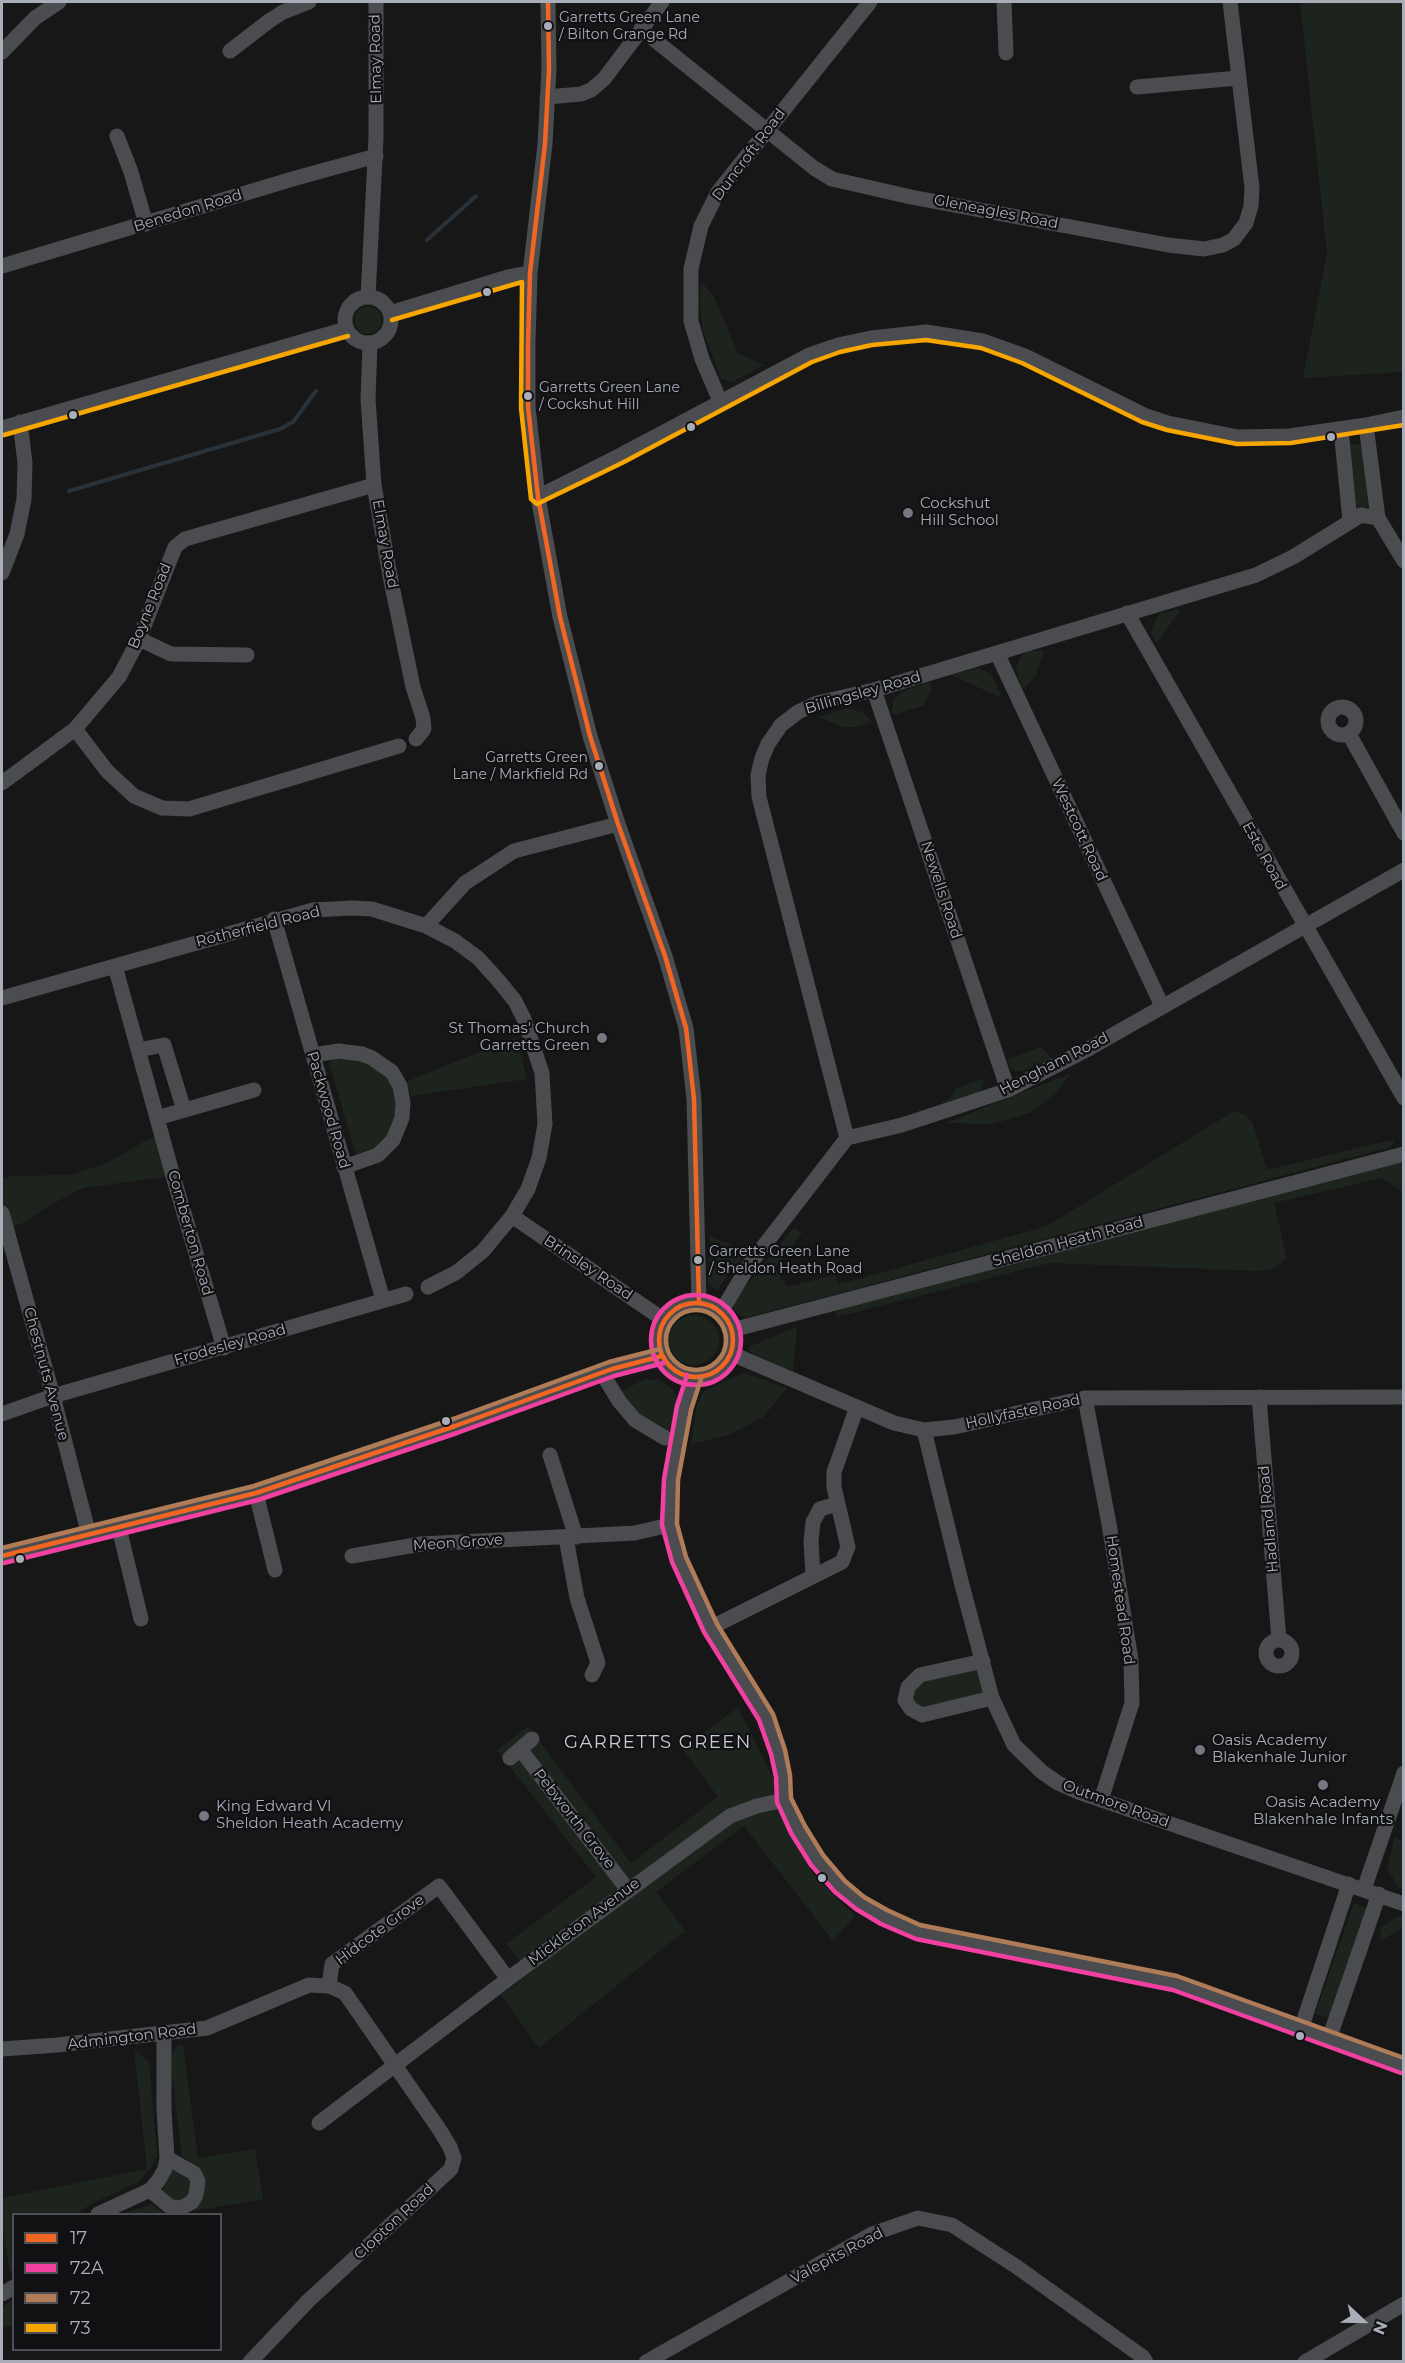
<!DOCTYPE html>
<style>
body{margin:0}
#map{position:relative;width:1405px;height:2363px;overflow:hidden;background:#171717;font-family:Montserrat,sans-serif}
canvas{display:block}
.frame{position:absolute;inset:0;border:3px solid #a8adb8;pointer-events:none}
.legend{position:absolute;left:12px;top:2213px;width:210px;height:138px;box-sizing:border-box;background:#111113;border:2px solid #4d4f55;margin:0;padding:8px 10px;list-style:none;font-size:18px;color:#a8adb8}
.legend li{display:flex;align-items:center;gap:12px;height:30px}
.legend b{width:30px;border:2px solid #4d4f55}
.north{position:absolute;left:1333px;top:2291px;width:60px;height:60px;-webkit-text-stroke:4px #111113;paint-order:stroke;rotate:112deg;font-size:16px;font-weight:700;line-height:24px;text-align:center;color:#a8adb8}
.north::after{content:'';display:block;margin:auto;width:21px;height:27px;background:#a8adb8;clip-path:polygon(50% 0,100% 100%,50% 72%,0 100%)}
</style>
<div id="map">
<canvas width="1405" height="2363"></canvas>
<div class="frame"></div>
<ul class="legend">
<li><b style="height:8px;background:#f26522"></b>17</li>
<li><b style="height:8px;background:#f240a1"></b>72A</li>
<li><b style="height:8px;background:#b07c57"></b>72</li>
<li><b style="height:8px;background:#f7a600"></b>73</li>
</ul>
<div class="north">N</div>
</div>
<script>
const c = document.querySelector('canvas').getContext('2d');
c.lineJoin = 'round';
function paint(path, color) {
  c.fillStyle = color;
  c.fill(path, 'evenodd');
}
function toPath(rows) {
  const path = new Path2D();
  for (const r of rows) {
    if (r.length === 3) {
      path.moveTo(r[0] + r[2], r[1]);
      path.arc(r[0], r[1], r[2], 0, 2 * Math.PI);
      continue;
    }
    path.moveTo(r[0], r[1]);
    for (let i = 2; i < r.length; i += 2) path.lineTo(r[i], r[i + 1]);
  }
  return path;
}
function trace(path, color, width, dash) {
  c.strokeStyle = color;
  c.lineWidth = width;
  c.lineCap = dash ? 'butt' : 'round';
  c.setLineDash(dash || []);
  c.stroke(path);
}
function drawText(font, color, halo, rows, align = 'center') {
  c.font = font + ' Montserrat,sans-serif';
  c.lineWidth = 4.5;
  c.setLineDash([]);
  c.textBaseline = 'middle';
  c.strokeStyle = halo;
  c.fillStyle = color;
  for (const [text, x, y, turn = 0] of rows) {
    c.save();
    c.translate(x, y);
    c.rotate((+turn || 0) * Math.PI / 180);
    c.textAlign = isNaN(turn) ? turn : align;
    if (halo) c.strokeText(text, 0, 0);
    c.fillText(text, 0, 0);
    c.restore();
  }
}
const green = toPath([
 [1300,2,1403,2,1403,372,1303,378,1327,253],
 [701,281,714,297,738,353,764,365,732,382,721,379,703,331,700,306],
 [368,320,14],
 [1362,444,1369,503,1365,508,1359,507,1353,501,1349,447,1350,445],
 [1180,609,1179,612,1156,644,1151,632,1154,623,1159,614],
 [1028,651,1044,651,1036,676,1022,690,1016,668,1020,657],
 [979,668,991,674,1002,698,951,675],
 [931,682,931,691,923,706,892,715,893,699,904,691],
 [846,708,862,712,873,722,856,727,843,727,818,717],
 [516,1037,527,1079,411,1096,406,1082],
 [1041,1047,1050,1057,1057,1058,1019,1072,1010,1069,1008,1059],
 [334,1059,360,1059,381,1069,396,1090,396,1114,387,1137,379,1147,356,1155,329,1063],
 [1071,1073,1056,1093,1032,1112,993,1124,946,1123],
 [985,1078,981,1090,975,1094,940,1104,952,1096,955,1089],
 [1234,1111,1245,1115,1252,1121,1267,1170,1395,1139,1391,1147,745,1318,734,1311,734,1301,794,1227,802,1233,775,1268,787,1287,835,1275,838,1284,855,1280,1047,1226],
 [159,1135,173,1176,83,1188,52,1204,25,1222,2,1231,2,1179,10,1176,69,1175,108,1163,145,1141],
 [1396,1163,1403,1163,1403,1192,1382,1178,1274,1203,1287,1259,1275,1268,1258,1271,1050,1263,836,1317,836,1309],
 [710,1236,747,1251,717,1290,708,1284],
 [694,1340,25],
 [797,1327,793,1371,750,1352,748,1349,751,1346],
 [744,1373,787,1388,763,1417,729,1435,691,1444,697,1404,704,1391],
 [645,1379,660,1380,674,1391,677,1400,676,1411,668,1434,646,1422,620,1392],
 [983,1661,992,1698,911,1709,908,1687],
 [738,1707,774,1780,783,1820,813,1874,855,1916,833,1941,744,1826,656,1892,685,1931,539,2048,501,1995,530,1973,506,1944,596,1877,497,1750,528,1726,631,1863,718,1797,683,1749],
 [1395,1837,1403,1841,1403,1889,1399,1888,1387,1868],
 [1354,1903,1368,1908,1330,2018,1315,2014],
 [1400,1915,1403,1916,1403,1928,1380,1941,1381,1927],
 [183,2044,198,2158,255,2149,263,2199,193,2211,202,2199,206,2180,199,2168,182,2156,170,2058,177,2045],
 [134,2049,149,2062,157,2155,152,2166,138,2182,91,2204,76,2214,14,2214,13,2270,10,2271,2,2224,2,2198,147,2169],
 [173,2170,190,2179,192,2186,190,2196,184,2201,174,2202,161,2192],
 [152,2204,165,2214,122,2214],
 [13,2300,13,2325,2,2328,2,2307]
]);
const stream = toPath([
 [427,240,476,196],
 [69,491,280,429,293,422,316,391]
]);
const minor = toPath([
 [548,2,549,69,545,144,530,273,528,343,528,407,538,497,560,617,590,736,618,824,665,956,686,1028,694,1099,699,1303],
 [1004,2,1006,53],
 [641,29,814,168,832,179,911,197,1168,245,1204,249,1223,245,1234,239,1246,223,1251,206,1252,188,1230,2],
 [230,51,269,21,283,12,309,2],
 [2,52,35,18,59,2],
 [1137,87,1238,78],
 [547,97,581,94,591,90,604,79,662,2],
 [117,136,131,172,146,224],
 [2,266,296,178,376,156],
 [368,320,23],
 [368,297,376,138,376,2],
 [390,313,508,277,530,273],
 [370,344,368,399,374,485,391,581,413,687,423,718,424,729,416,739],
 [720,401,702,359,691,321,691,269,701,226,718,192,870,2],
 [1366,425,1378,518],
 [2,428,346,329],
 [1341,429,1350,521],
 [538,497,619,456,809,355,838,345,871,338,926,332,983,341,1025,356,1144,415,1168,423,1238,437,1290,436,1366,425,1404,417],
 [2,573,17,534,24,499,25,463,20,422],
 [1127,613,1404,1098],
 [139,639,171,654,247,655],
 [997,653,1162,1006],
 [874,690,1008,1090],
 [1342,721,14],
 [75,729,107,771,134,796,162,808,189,809,399,746],
 [1349,734,1404,833],
 [2,783,75,729,119,677,139,639,175,547,185,539,374,485],
 [274,919,383,1300],
 [426,926,465,883,514,851,618,824],
 [115,966,173,1176,224,1348],
 [2,998,313,910,352,908,372,909,426,926,455,941,478,958,498,980,515,1001,524,1019,542,1073,545,1124,539,1158,528,1189,512,1216,483,1251,457,1272,428,1287],
 [138,1050,164,1045,184,1110],
 [313,1055,339,1051,362,1054,372,1058,392,1072,400,1086,403,1103,402,1118,393,1140,378,1155,344,1167],
 [157,1118,254,1090],
 [847,1138,759,797,758,775,762,758,768,744,781,725,798,712,817,703,874,690,1256,575,1293,557,1361,515,1378,518,1404,561],
 [2,1213,53,1396,89,1535],
 [512,1216,664,1320],
 [696,1340,37],
 [721,1312,749,1265,847,1138,902,1125,1008,1090,1088,1049,1404,870],
 [732,1330,1404,1154],
 [730,1353,894,1423,924,1430,954,1427,1085,1398,1404,1397],
 [602,1373,619,1401,635,1420,665,1438],
 [694,1377,684,1408,676,1444,671,1479,669,1525,679,1560,710,1628,766,1717,778,1752,783,1776,784,1800,798,1830,817,1860,840,1886,860,1903,884,1917,918,1932,1175,1983,1404,2066],
 [1259,1397,1279,1640],
 [1085,1398,1109,1524,1131,1660,1132,1703,1101,1800],
 [2,1414,53,1396,406,1294],
 [924,1430,961,1581,992,1698,1014,1745,1042,1772,1058,1783,1078,1792,1404,1904],
 [550,1455,576,1537],
 [256,1493,275,1570],
 [119,1528,141,1619],
 [566,1538,577,1598,598,1663,592,1675],
 [2,1556,256,1493,455,1426,612,1369,662,1356],
 [352,1556,421,1544,635,1533,669,1525],
 [813,1575,811,1541,813,1522,820,1509,837,1504],
 [710,1628,842,1562,848,1547,834,1487,834,1472,857,1407],
 [1279,1653,13],
 [983,1661,920,1675,908,1687,905,1700,911,1709,922,1715,992,1698],
 [520,1749,628,1890],
 [510,1758,532,1739],
 [1364,1889,1404,1773],
 [329,1986,332,1964,439,1886,508,1979],
 [1301,2029,1349,1884],
 [1329,2039,1379,1894],
 [2,2049,57,2045,207,2028,309,1985,329,1986,345,1993,439,2129,450,2147,454,2158,451,2169,308,2301,250,2362],
 [319,2123,508,1979,730,1816,757,1806,784,1800],
 [150,2190,169,2206,176,2208,183,2207,192,2202,196,2195,198,2181,194,2173,167,2158],
 [98,2214,150,2190,158,2181,165,2169,167,2158,164,2110,164,2034],
 [2,2294,14,2287],
 [646,2362,872,2234,918,2218,952,2225,1017,2267,1143,2357,1146,2362],
 [1305,2362,1404,2304]
]);
const bus1 = toPath([
 [548,2,549,69,545,144,530,273,528,343,528,407,538,497,560,617,590,736,618,824,665,956,686,1028,694,1099,699,1303],
 [696,1340,37],
 [2,1556,256,1493,455,1426,612,1369,662,1356]
]);
const bus2 = toPath([
 [696,1340,45],
 [687,1375,677,1406,664,1479,662,1525,672,1562,704,1632,759,1720,771,1754,776,1777,777,1802,791,1833,811,1865,835,1892,856,1909,881,1924,916,1939,1173,1990,1401,2073],
 [4,1563,258,1500,457,1433,614,1376,664,1363]
]);
const bus3 = toPath([
 [696,1340,30],
 [701,1379,691,1410,678,1480,677,1524,686,1557,717,1624,773,1714,785,1750,790,1775,791,1798,805,1826,823,1855,845,1881,864,1897,887,1910,920,1925,1177,1976,1404,2058],
 [2,1548,254,1486,453,1419,609,1362,660,1349]
]);
const bus4 = toPath([
 [392,320,522,282,521,408,531,499,537,504,622,463,812,362,840,352,872,345,926,340,981,348,1022,363,1142,422,1167,430,1237,444,1291,443,1404,425],
 [4,435,348,336]
]);
const markers = [
 [548,26,5,"#a8adb8"],
 [487,292,5,"#a8adb8"],
 [528,396,5,"#a8adb8"],
 [73,415,5,"#a8adb8"],
 [691,427,5,"#a8adb8"],
 [1331,437,5,"#a8adb8"],
 [908,513,6,"#757880"],
 [599,766,5,"#a8adb8"],
 [602,1038,6,"#757880"],
 [698,1260,5,"#a8adb8"],
 [446,1421,5,"#a8adb8"],
 [20,1559,5,"#a8adb8"],
 [1200,1750,6,"#757880"],
 [1323,1785,6,"#757880"],
 [204,1816,6,"#757880"],
 [822,1878,5,"#a8adb8"],
 [1300,2036,5,"#a8adb8"]
];
const busNames = [
 ["Garretts Green Lane",559,18],
 ["/ Bilton Grange Rd",559,35],
 ["Garretts Green Lane",539,388],
 ["/ Cockshut Hill",539,405],
 ["Garretts Green",588,758,"right"],
 ["Lane / Markfield Rd",588,775,"right"],
 ["Garretts Green Lane",709,1252],
 ["/ Sheldon Heath Road",709,1269]
];
const streetNames = [
 ["Elmay Road",376,59,-91],
 ["Duncroft Road",749,155,-53],
 ["Benedon Road",188,211,-17],
 ["Gleneagles Road",996,212,11],
 ["Elmay Road",385,544,80],
 ["Boyne Road",150,606,-68],
 ["Billingsley Road",863,693,-16],
 ["Westcott Road",1079,830,65],
 ["Este Road",1264,856,61],
 ["Newells Road",941,890,72],
 ["Rotherfield Road",258,927,-14],
 ["Hengham Road",1054,1064,-27],
 ["Packwood Road",328,1110,74],
 ["Comberton Road",190,1233,74],
 ["Sheldon Heath Road",1068,1242,-15],
 ["Brinsley Road",588,1268,34],
 ["Frodesley Road",230,1345,-16],
 ["Chestnuts Avenue",46,1374,75],
 ["Hollyfaste Road",1023,1412,-12],
 ["Hadland Road",1269,1519,-95],
 ["Meon Grove",458,1543,-4],
 ["Homestead Road",1120,1600,82],
 ["Outmore Road",1116,1804,20],
 ["Pebworth Grove",574,1819,52],
 ["Mickleton Avenue",584,1922,-37],
 ["Hidcote Grove",380,1930,-37],
 ["Admington Road",132,2037,-7],
 ["Clopton Road",394,2222,-43],
 ["Valepits Road",837,2256,-28]
];
const poiNames = [
 ["Cockshut",920,504],
 ["Hill School",920,521],
 ["St Thomas' Church",590,1029,"right"],
 ["Garretts Green",590,1046,"right"],
 ["Oasis Academy",1212,1741],
 ["Blakenhale Junior",1212,1758],
 ["Oasis Academy",1323,1803,"center"],
 ["Blakenhale Infants",1323,1820,"center"],
 ["King Edward VI",216,1807],
 ["Sheldon Heath Academy",216,1824]
];
const quarterNames = [
 ["GARRETTS GREEN",658,1743]
];
paint(green, '#1d241e');
trace(stream, '#2a3239', 4);
trace(minor, '#4b4c50', 15);
trace(bus1, '#f26522', 4.5);
trace(bus2, '#f240a1', 4.5);
trace(bus3, '#b07c57', 4.5);
trace(bus4, '#f7a600', 4.5);
for (const [x, y, r, color] of markers) {
  const dot = new Path2D();
  dot.arc(x, y, r, 0, 2 * Math.PI);
  c.fillStyle = color;
  c.fill(dot);
  trace(dot, '#111113', 2);
}
drawText('14px', '#a8adb8', '#111113', busNames, 'left');
drawText('15px', '#a8adb8', '#111113', streetNames);
drawText('15px', '#a8adb8', '#111113', poiNames, 'left');
c.letterSpacing = '1.5px';
drawText('18px', '#c9ccd4', '#111113', quarterNames);
c.letterSpacing = '0px';
</script>
